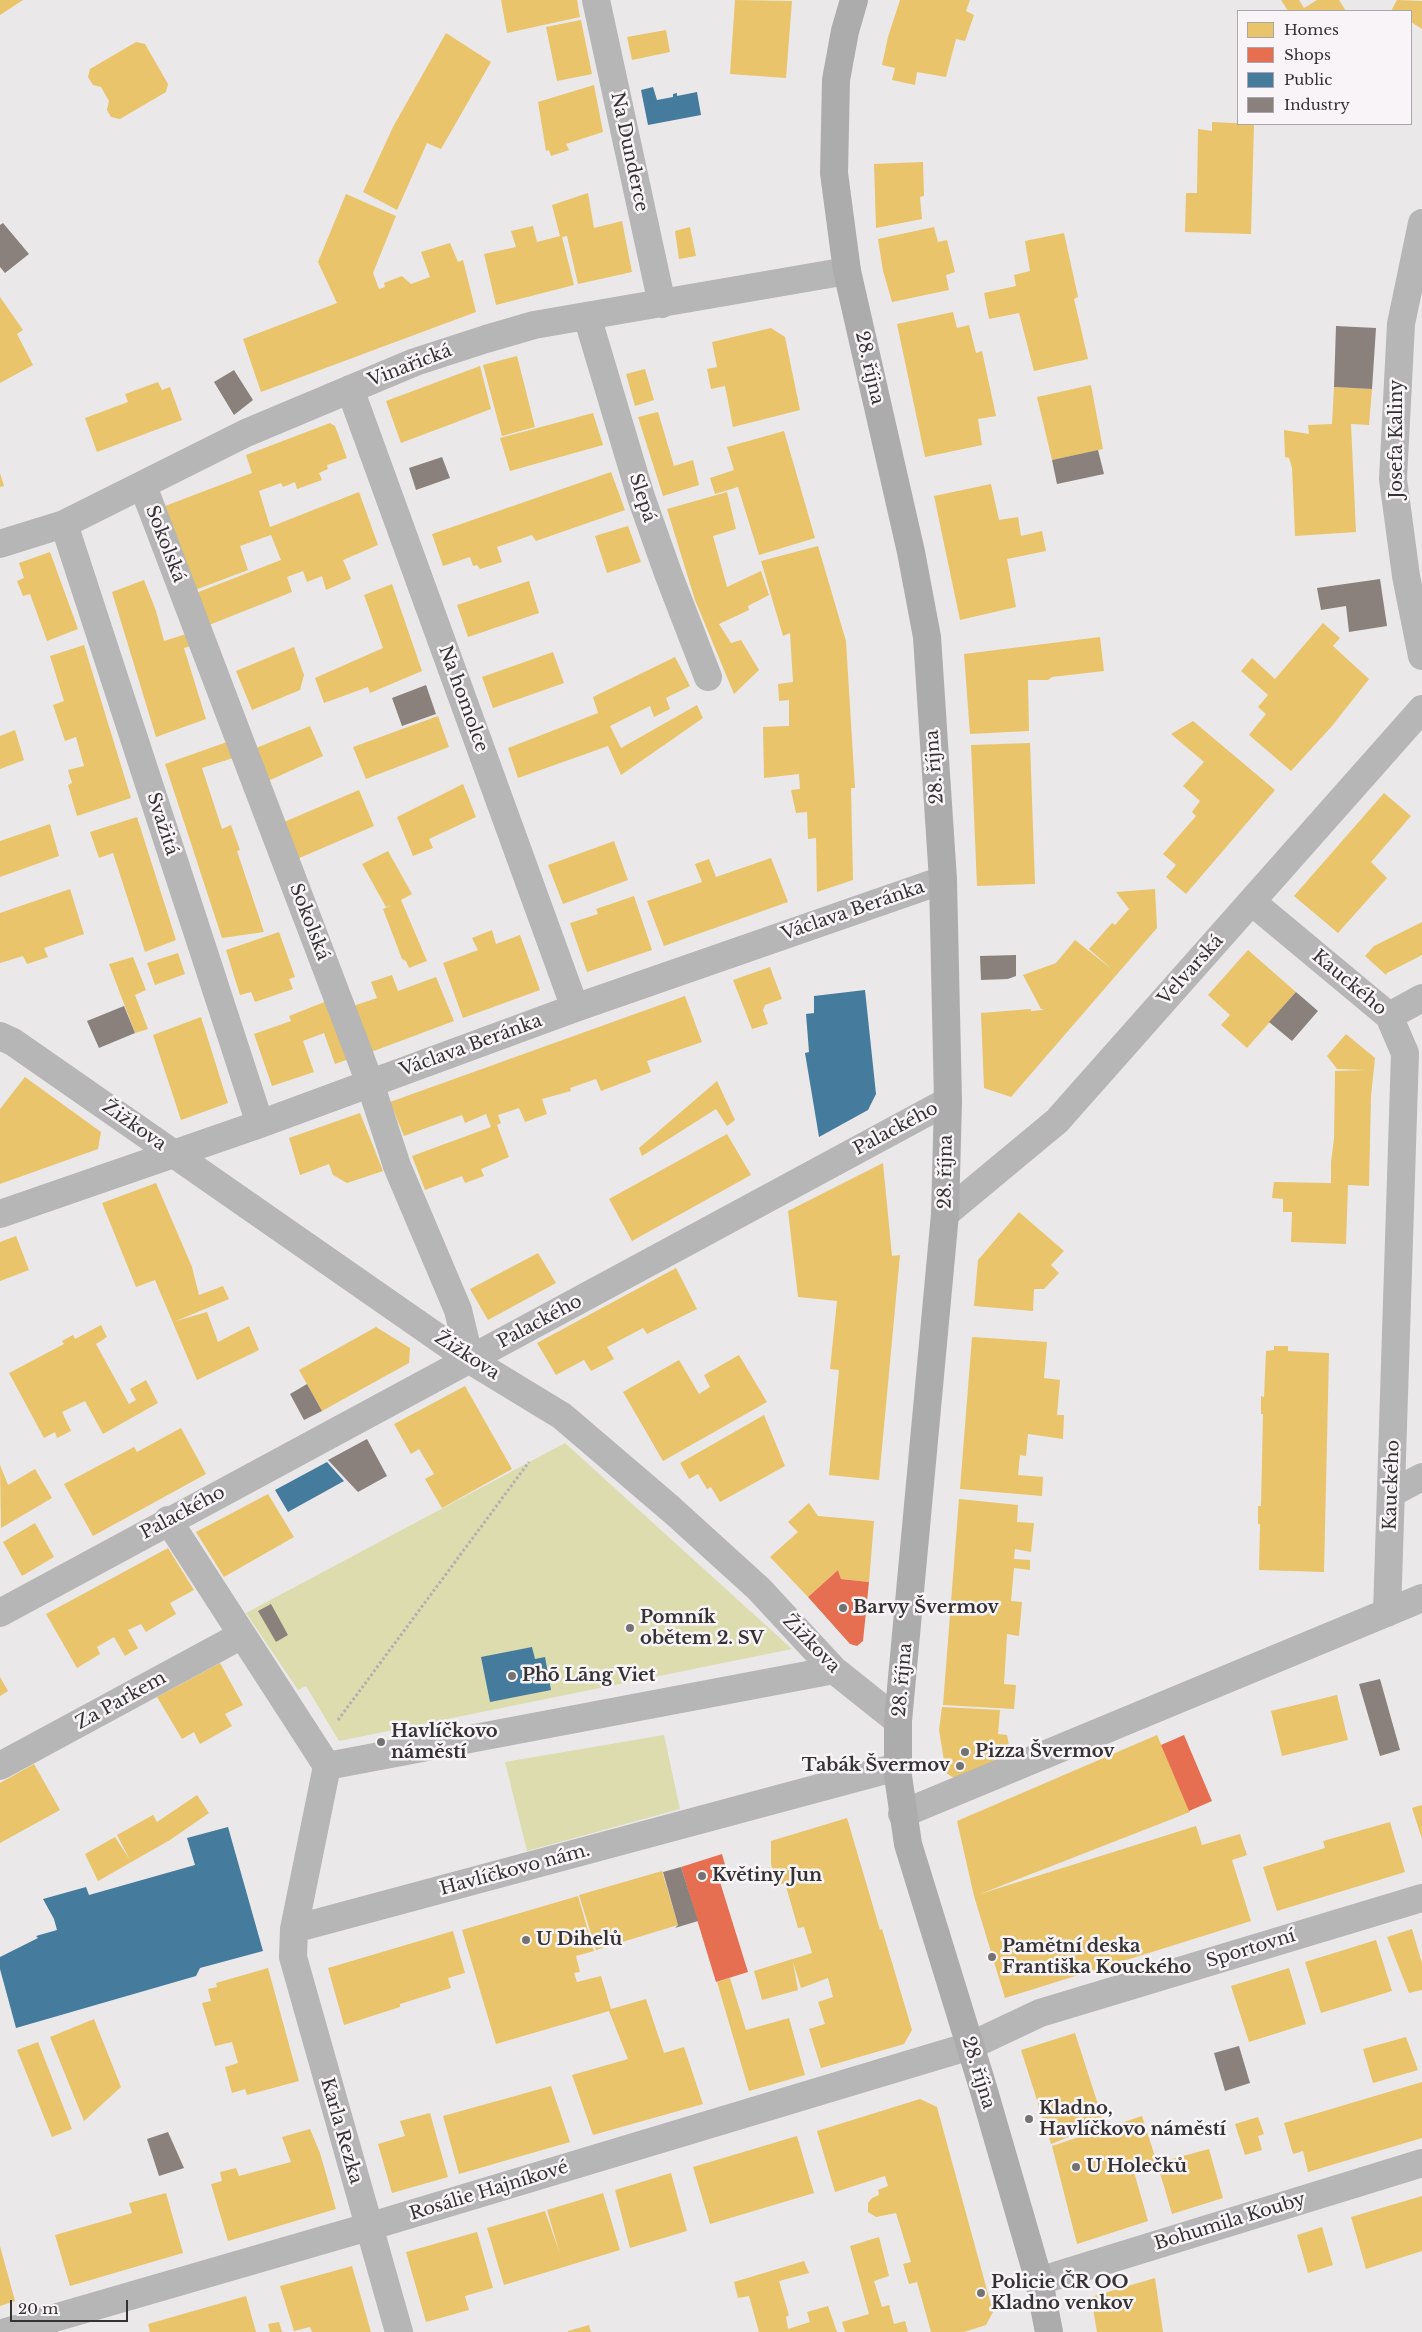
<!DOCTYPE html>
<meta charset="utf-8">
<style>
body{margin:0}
#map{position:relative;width:1422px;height:2332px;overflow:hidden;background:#ebe8e9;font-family:"Libre Baskerville",serif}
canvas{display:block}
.legend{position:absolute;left:1237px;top:10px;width:175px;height:115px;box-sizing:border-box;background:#f9f4f7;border:1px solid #aaa6a9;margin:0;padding:6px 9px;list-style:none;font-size:15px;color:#343233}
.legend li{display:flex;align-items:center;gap:10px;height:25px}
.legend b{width:25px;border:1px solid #aaa6a9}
.scale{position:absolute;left:10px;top:2300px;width:118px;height:22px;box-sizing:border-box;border:2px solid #343233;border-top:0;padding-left:6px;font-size:15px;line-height:18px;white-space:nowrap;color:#343233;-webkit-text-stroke:4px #f9f4f7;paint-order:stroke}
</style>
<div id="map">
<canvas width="1422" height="2332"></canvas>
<ul class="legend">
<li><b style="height:14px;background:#e9c46a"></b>Homes</li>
<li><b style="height:14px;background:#e76f51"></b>Shops</li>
<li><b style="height:14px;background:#457b9d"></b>Public</li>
<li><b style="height:14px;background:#8a817c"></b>Industry</li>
</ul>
<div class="scale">20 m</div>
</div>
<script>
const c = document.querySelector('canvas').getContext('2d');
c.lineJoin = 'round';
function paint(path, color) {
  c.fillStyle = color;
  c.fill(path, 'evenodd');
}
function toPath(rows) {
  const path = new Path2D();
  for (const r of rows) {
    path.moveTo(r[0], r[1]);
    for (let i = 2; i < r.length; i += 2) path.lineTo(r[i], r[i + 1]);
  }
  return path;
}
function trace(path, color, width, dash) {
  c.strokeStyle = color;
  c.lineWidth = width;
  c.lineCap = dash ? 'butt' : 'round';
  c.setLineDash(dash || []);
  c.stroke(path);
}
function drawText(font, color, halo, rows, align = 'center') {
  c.font = font + ' "Libre Baskerville",serif';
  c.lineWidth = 5;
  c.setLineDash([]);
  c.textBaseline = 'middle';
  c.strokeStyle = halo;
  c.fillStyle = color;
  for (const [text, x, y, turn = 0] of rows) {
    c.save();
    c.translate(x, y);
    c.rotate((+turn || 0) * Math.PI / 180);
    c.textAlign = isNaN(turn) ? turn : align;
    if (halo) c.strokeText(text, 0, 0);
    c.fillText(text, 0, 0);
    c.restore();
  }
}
const green = toPath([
 [565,1443,792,1649,339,1741,306,1686,298,1690,246,1613],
 [664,1735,680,1809,527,1851,505,1762]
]);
const homes = toPath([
 [0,0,23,0,0,15],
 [501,0,577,0,580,17,507,33],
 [735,0,792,1,786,78,730,74],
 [900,0,970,0,966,11,974,15,965,41,956,39,946,77,917,72,915,85,892,80,895,68,882,65,888,37],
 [1281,0,1299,0,1304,8,1317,0,1339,0,1346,11,1288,11],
 [1397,0,1422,1,1422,29,1411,22,1411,11,1391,11],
 [581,20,592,74,557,81,546,27],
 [666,30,670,52,632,60,627,37],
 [446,33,491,62,441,149,427,143,397,210,363,192,393,127],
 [136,42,145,44,168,84,166,92,120,119,111,117,107,110,109,101,101,87,93,85,88,77,90,69],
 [594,85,603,132,566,144,569,150,551,156,549,150,546,151,538,102],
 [1212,122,1254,124,1251,234,1185,232,1186,193,1197,193,1198,129,1212,131],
 [923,162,924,196,920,197,922,219,876,228,874,164],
 [588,193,594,228,622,221,632,272,578,284,567,236,562,237,574,285,496,305,484,254,516,247,511,231,533,226,537,242,560,236,552,205],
 [346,194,396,216,373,273,379,289,385,287,384,283,402,276,411,284,430,277,421,252,450,243,458,262,463,260,476,312,261,392,243,339,337,303,318,262],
 [690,227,696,256,679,259,675,231],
 [934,227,938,242,947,240,955,272,946,275,949,290,892,302,883,271,878,239],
 [1064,233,1078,297,1074,299,1088,359,1034,371,1019,313,989,319,984,293,1016,286,1014,275,1030,271,1025,241],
 [0,297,23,330,17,334,33,365,0,383],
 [953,312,957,328,969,325,976,353,982,351,996,416,978,419,982,445,925,457,897,324],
 [771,328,785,337,800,410,733,427,725,386,711,389,707,369,717,367,712,342],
 [517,356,535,427,502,436,483,365],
 [480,366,491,409,401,443,386,401],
 [645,369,654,400,635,406,626,374],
 [158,382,162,390,170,387,182,420,97,452,85,418,128,402,125,394],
 [1091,385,1103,449,1052,460,1037,397],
 [1334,387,1372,389,1369,425,1351,424,1356,532,1295,536,1292,468,1289,458,1285,457,1284,430,1309,434,1308,425,1332,424],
 [658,412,674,466,693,460,699,485,663,496,638,417],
 [593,413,603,445,510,471,500,438],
 [330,423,335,426,347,458,327,465,328,469,319,473,322,480,297,489,295,482,283,487,281,483,259,491,270,527,359,492,378,545,343,560,351,579,326,590,322,576,307,582,303,571,287,577,292,592,209,625,196,593,281,560,271,535,240,546,248,570,195,590,165,506,252,473,246,455],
 [784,431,815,538,759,555,738,487,715,494,710,478,734,470,727,447],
 [611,472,625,510,536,541,532,535,497,547,502,562,480,569,477,565,473,566,470,557,443,566,432,534],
 [0,473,4,486,0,487],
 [991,484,999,520,1018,517,1021,536,1042,531,1046,551,1007,559,1016,607,960,620,934,496],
 [727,492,736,529,713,536,727,587,761,571,769,595,748,606,749,610,719,624,731,643,741,640,759,670,734,694,695,600,667,509],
 [628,526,641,562,607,573,595,536],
 [818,546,846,641,855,788,851,788,853,880,817,892,816,838,808,839,807,812,796,813,791,790,800,789,799,774,764,778,763,727,789,726,789,700,779,701,778,684,793,682,790,633,783,636,761,561],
 [50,552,78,629,47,641,30,594,23,596,17,581,24,578,19,563],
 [144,580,156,611,164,641,186,634,191,646,184,648,206,719,156,737,112,592],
 [529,581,539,613,468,637,457,605],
 [392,584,422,671,370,693,368,687,324,703,315,678,383,648,364,595],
 [1323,623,1340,638,1333,646,1369,679,1332,726,1291,771,1249,735,1266,714,1258,707,1268,695,1241,671,1252,658,1275,679],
 [1100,637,1104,671,1052,677,1048,680,1028,680,1029,731,970,734,964,654],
 [84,645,131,798,77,816,68,785,72,783,68,770,84,766,76,737,65,741,53,705,64,701,50,656],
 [294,647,304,675,300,690,252,710,236,671],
 [553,652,564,683,493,708,482,677],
 [675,657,690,686,666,698,670,709,654,717,650,706,610,726,621,748,697,705,703,718,621,775,608,746,518,778,508,748,598,713,593,697],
 [438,716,449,747,366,779,353,747],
 [1193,721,1275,790,1186,894,1166,877,1176,865,1163,854,1196,816,1192,812,1200,801,1183,786,1204,762,1171,734],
 [310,726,323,756,268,781,256,748],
 [15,730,24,760,0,769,0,736],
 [227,742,233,758,202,768,222,829,231,825,240,850,237,851,264,932,222,938,165,764],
 [1030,743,1035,884,977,886,971,745],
 [463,784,476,817,429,839,433,848,413,856,397,817],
 [359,790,374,826,297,859,284,822],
 [1384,793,1411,816,1371,862,1387,878,1338,933,1294,896],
 [137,817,176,940,145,952,113,853,99,858,90,832],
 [50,824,59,856,0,877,0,841],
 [614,841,628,880,563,904,548,865],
 [388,851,412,894,401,900,427,961,409,968,406,961,402,959,383,909,394,904,386,907,362,864],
 [771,858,788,902,664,946,647,901,702,882,695,864,709,859,716,877],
 [70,889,84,934,44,948,48,957,27,964,23,956,0,963,0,913],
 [1155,889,1157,928,1011,1097,984,1088,981,1013,1031,1009,1031,1011,1042,1010,1044,1009,1041,1009,1023,975,1056,963,1075,940,1113,970,1089,949,1112,923,1115,925,1129,909,1116,892],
 [634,896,652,950,587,972,570,923,598,914,596,909],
 [1422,922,1422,955,1387,973,1386,975,1365,956,1374,946],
 [492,930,496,944,520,935,540,990,463,1018,443,963,478,950,472,938],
 [279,932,295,977,289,979,293,989,255,1002,251,992,240,995,226,950],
 [1248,950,1296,992,1247,1048,1221,1025,1230,1015,1208,995],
 [178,953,185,974,155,985,147,963],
 [133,957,146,990,135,995,148,1029,135,1033,109,964],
 [770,967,782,999,765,1005,763,1010,768,1024,752,1029,733,980],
 [392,975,398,991,436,977,454,1021,371,1052,353,1006,377,998,371,982],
 [685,996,702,1042,647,1061,651,1072,601,1091,596,1079,570,1088,571,1091,542,1099,547,1114,525,1122,519,1108,498,1115,501,1123,497,1125,509,1157,481,1169,484,1176,465,1183,462,1176,425,1190,412,1156,491,1127,486,1114,465,1123,462,1115,404,1136,390,1102],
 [327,1001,349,1059,335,1064,324,1033,303,1041,314,1072,272,1086,254,1034,291,1021,289,1016],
 [201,1017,228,1103,181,1120,153,1035],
 [1346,1034,1375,1058,1371,1096,1369,1186,1348,1185,1346,1244,1291,1242,1292,1212,1283,1212,1283,1199,1272,1198,1274,1182,1331,1183,1331,1162,1334,1139,1335,1071,1366,1070,1337,1069,1327,1056],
 [25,1077,101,1132,98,1149,0,1184,0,1109],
 [717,1081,735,1120,727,1126,716,1109,642,1156,639,1148],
 [360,1113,383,1171,347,1183,333,1175,329,1164,300,1175,289,1138],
 [727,1134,751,1175,632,1241,609,1199],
 [883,1163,892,1256,900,1255,879,1480,829,1475,839,1370,830,1369,837,1301,798,1297,788,1211],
 [156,1183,192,1267,199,1295,223,1286,229,1299,176,1321,207,1312,218,1342,249,1326,259,1350,197,1380,155,1280,136,1287,102,1203],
 [1019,1212,1064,1251,1051,1265,1059,1273,1044,1289,1034,1289,1033,1311,974,1306,978,1260],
 [16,1236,29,1270,0,1281,0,1242],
 [538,1253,556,1283,488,1320,470,1289],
 [676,1268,697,1309,647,1334,643,1328,607,1347,614,1359,591,1371,584,1360,556,1375,537,1343],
 [101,1325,107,1337,96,1344,129,1404,136,1400,130,1389,146,1380,158,1403,103,1434,85,1401,62,1412,71,1431,57,1438,55,1432,44,1438,9,1373,64,1344,62,1341,73,1335,75,1339],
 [376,1327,410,1348,409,1363,322,1411,299,1370],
 [972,1337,1047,1342,1044,1378,1060,1380,1057,1415,1064,1415,1063,1439,1028,1434,1026,1456,1020,1455,1018,1475,1043,1477,1042,1496,960,1489],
 [1274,1346,1288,1346,1288,1351,1329,1353,1324,1572,1259,1570,1260,1524,1258,1524,1258,1506,1261,1506,1263,1414,1261,1414,1261,1396,1264,1397,1266,1351,1274,1350],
 [739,1355,767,1402,663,1461,623,1392,679,1360,699,1394,710,1387,704,1375],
 [465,1386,512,1469,442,1508,425,1479,434,1474,419,1449,411,1454,394,1424],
 [764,1415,785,1466,720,1502,711,1487,707,1489,698,1474,689,1479,680,1463],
 [181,1428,206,1474,93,1536,64,1484,134,1447,137,1452],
 [0,1465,8,1485,35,1469,52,1498,1,1528],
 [268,1494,294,1537,224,1577,196,1532],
 [959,1499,1018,1505,1017,1522,1034,1523,1031,1552,1015,1549,1014,1559,1030,1560,1030,1570,1014,1568,1011,1601,1022,1602,1019,1636,1007,1634,1004,1684,1016,1685,1014,1709,943,1705],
 [809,1503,818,1516,874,1521,869,1582,841,1579,838,1570,808,1597,770,1557,798,1532,788,1522],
 [35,1523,54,1557,22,1576,3,1542],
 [168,1548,194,1590,170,1603,176,1614,146,1632,141,1624,128,1630,138,1648,125,1656,114,1637,97,1647,100,1654,77,1668,46,1614],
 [220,1663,243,1705,225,1714,232,1726,200,1744,194,1732,182,1739,157,1697],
 [0,1677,8,1691,0,1696],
 [1337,1695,1348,1740,1282,1756,1271,1711],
 [942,1707,1000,1710,998,1734,1007,1735,1011,1756,957,1780,946,1773,939,1730],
 [1157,1735,1190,1812,980,1894,1196,1826,1202,1845,1240,1834,1247,1855,1232,1860,1251,1921,1005,1998,974,1896,957,1821],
 [34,1764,60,1810,0,1843,0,1783],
 [197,1795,209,1813,170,1840,98,1881,85,1854,115,1837,130,1860,117,1835,153,1815,157,1822],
 [1422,1805,1422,1839,1412,1808],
 [847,1818,880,1930,882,1929,912,2030,904,2044,821,2068,809,2029,825,2024,818,2002,833,1997,828,1978,801,1988,793,1962,798,1990,762,2000,754,1971,812,1953,804,1927,798,1928,785,1883,777,1885,771,1864,771,1841],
 [1390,1822,1405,1872,1277,1911,1263,1867,1325,1848,1323,1841],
 [662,1871,678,1925,596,1950,579,1895],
 [578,1896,594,1951,576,1956,580,1972,574,1973,577,1982,601,1976,611,2009,646,1999,664,2053,684,2047,703,2104,593,2135,572,2075,628,2059,609,2011,496,2044,462,1930],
 [1412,1929,1422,1963,1422,1990,1409,1993,1387,1937],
 [453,1931,465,1973,448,1978,451,1988,400,2004,400,2007,344,2025,328,1968],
 [1376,1940,1392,1991,1321,2013,1305,1962],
 [268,1968,299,2081,247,2095,245,2089,232,2093,225,2067,238,2063,232,2042,215,2046,202,2003,211,2001,208,1989,217,1987,216,1983],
 [1289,1968,1306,2024,1249,2042,1231,1986],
 [730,1978,746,2030,789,2018,805,2075,749,2091,717,1982],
 [94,2019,121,2087,84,2121,50,2037],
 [1075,2033,1104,2123,1051,2144,1021,2050],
 [1406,2037,1418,2070,1373,2083,1363,2049],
 [38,2042,72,2129,52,2137,17,2050],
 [1422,2082,1422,2138,1308,2172,1303,2151,1293,2154,1284,2123],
 [551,2086,570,2142,459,2174,443,2116],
 [920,2099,937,2107,993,2312,986,2325,964,2332,931,2332,917,2282,909,2284,903,2264,911,2262,896,2213,876,2217,868,2212,868,2203,872,2198,879,2195,878,2190,888,2186,885,2176,835,2192,817,2131],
 [430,2113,448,2177,392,2193,378,2144,405,2136,400,2121],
 [1142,2116,1157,2163,1209,2149,1223,2198,1172,2214,1158,2166,1149,2169,1146,2161,1132,2165,1148,2221,1077,2244,1052,2146],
 [1258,2117,1264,2134,1258,2136,1262,2150,1245,2155,1235,2124],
 [310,2129,320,2153,336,2209,228,2241,211,2184,222,2181,220,2172,236,2168,239,2176,291,2162,282,2137],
 [797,2136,814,2193,710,2224,693,2167],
 [671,2173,687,2231,630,2248,615,2190],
 [166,2193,183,2253,70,2286,55,2235,132,2213,129,2203],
 [603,2193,620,2250,504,2285,487,2228,545,2211,560,2254,547,2210],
 [1422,2196,1422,2251,1366,2269,1351,2217],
 [1322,2227,1333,2265,1308,2273,1297,2235],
 [477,2232,493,2288,465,2296,469,2310,426,2322,406,2252],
 [879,2237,889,2276,874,2281,882,2307,889,2305,894,2324,905,2321,908,2332,845,2332,842,2322,869,2314,850,2246],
 [0,2246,15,2301,0,2306],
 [804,2261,809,2273,779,2281,789,2315,786,2317,788,2329,810,2322,807,2312,828,2306,837,2332,759,2332,749,2296,738,2298,734,2282],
 [352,2266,371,2332,312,2332,310,2327,294,2331,280,2286],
 [1155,2278,1163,2332,1097,2332,1091,2297],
 [246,2296,256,2332,150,2332,148,2324],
 [279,2322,282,2332,270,2332,268,2324],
 [589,2325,591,2332,568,2332,568,2331]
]);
const shops = toPath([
 [838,1570,841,1579,869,1582,863,1641,857,1646,850,1644,808,1597],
 [1184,1735,1212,1801,1189,1811,1161,1745],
 [722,1854,729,1879,720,1882,748,1972,716,1982,681,1867]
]);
const public = toPath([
 [653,87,657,100,673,97,673,94,677,93,677,96,697,92,701,115,648,125,641,90],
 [865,990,876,1094,868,1110,819,1137,805,1053,809,1052,806,1014,814,1013,814,996],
 [327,1462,344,1481,288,1512,275,1490],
 [532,1647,535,1659,545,1657,551,1690,490,1702,481,1657],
 [228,1827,263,1951,200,1968,196,1976,16,2028,0,1969,0,1957,38,1938,36,1936,57,1930,54,1919,43,1899,86,1887,89,1895,195,1865,187,1838]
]);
const industry = toPath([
 [3,223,29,254,5,273,0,267,0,225],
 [1336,326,1376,328,1372,389,1334,387],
 [234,370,253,400,234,415,214,382],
 [1098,450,1104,474,1057,484,1052,460],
 [442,457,450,478,416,490,409,468],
 [1380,579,1387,626,1349,632,1346,606,1321,610,1317,588],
 [426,685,436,714,402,726,392,698],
 [1016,955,1016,976,1008,979,981,980,980,956],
 [1296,992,1318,1011,1292,1041,1269,1022],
 [124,1006,135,1033,99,1048,87,1021],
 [307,1384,322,1411,304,1420,290,1394],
 [367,1439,387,1476,358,1492,328,1460],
 [271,1604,288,1635,276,1642,258,1611],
 [1380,1679,1400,1750,1380,1756,1359,1684],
 [681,1867,698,1921,675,1928,678,1925,663,1872],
 [1239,2046,1250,2083,1225,2091,1214,2053],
 [168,2132,184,2168,159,2176,147,2139]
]);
const path = toPath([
 [338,1720,529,1462]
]);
const minor = toPath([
 [596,0,662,304],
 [1422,223,1401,324,1393,479,1406,576,1422,656],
 [587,316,641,497,669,576,708,677],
 [350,389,575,1008],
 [143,486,370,1083,397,1166,458,1310,470,1360],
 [64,524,260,1124],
 [0,544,64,524,246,433,415,362,486,339,534,325,847,271],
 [1252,902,1389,1016,1405,1053,1387,1613],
 [1389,1016,1422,998],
 [0,1036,13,1042,470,1360,562,1416,672,1510,759,1589,834,1670,898,1721],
 [0,1214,260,1124,575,1008,943,880],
 [1392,1493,1422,1477],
 [168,1520,327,1766,294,1929,293,1957,399,2332],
 [0,1613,948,1101],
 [0,1766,242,1635],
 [327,1766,834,1670],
 [902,1814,1422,1598],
 [294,1929,897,1767],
 [1039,2281,1422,2163],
 [6,2332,368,2227,970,2046,1040,2013,1422,1898]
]);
const tertiary = toPath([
 [945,1214,1057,1121,1422,709]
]);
const secondary = toPath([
 [854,0,845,31,836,80,834,173,847,271,911,552,927,637,943,880,948,1101,945,1214,898,1721,898,1776,908,1844,982,2084,1039,2281,1049,2332]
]);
const markers = [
 [843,1608,5,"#747273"],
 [630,1628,5,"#747273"],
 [512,1676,5,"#747273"],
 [381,1742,5,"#747273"],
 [965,1752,5,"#747273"],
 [960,1766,5,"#747273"],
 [702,1876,5,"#747273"],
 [526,1940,5,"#747273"],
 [992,1957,5,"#747273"],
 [1029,2119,5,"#747273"],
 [1076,2167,5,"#747273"],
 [981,2293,5,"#747273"]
];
const streetNames = [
 ["Na Dunderce",629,152,78],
 ["Vinařická",410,366,-21],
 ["28. října",869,368,77],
 ["Josefa Kaliny",1397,439,-90],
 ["Slepá",642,498,72],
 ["Sokolská",165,544,69],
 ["Na homolce",463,699,70],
 ["28. října",935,767,-94],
 ["Svažitá",162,824,72],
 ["Václava Beránka",853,911,-19],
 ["Sokolská",309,922,69],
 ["Velvarská",1191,970,-48],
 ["Kauckého",1349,983,40],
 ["Václava Beránka",471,1046,-20],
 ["Žižkova",134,1126,35],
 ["Palackého",896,1129,-28],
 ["28. října",946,1172,-89],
 ["Palackého",540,1322,-28],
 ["Žižkova",467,1356,33],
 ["Kauckého",1392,1485,-88],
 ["Palackého",183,1513,-28],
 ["Žižkova",811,1644,46],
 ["28. října",903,1680,-85],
 ["Za Parkem",121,1701,-29],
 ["Havlíčkovo nám.",515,1870,-15],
 ["Sportovní",1251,1949,-17],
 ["28. října",978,2073,73],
 ["Karla Rezka",341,2131,74],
 ["Rosálie Hajníkové",489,2191,-17],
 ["Bohumila Kouby",1230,2222,-17]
];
const poiNames = [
 ["Barvy Švermov",853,1608],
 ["Pomník",640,1618],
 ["obětem 2. SV",640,1639],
 ["Phõ Lãng Viet",522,1676],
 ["Havlíčkovo",391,1732],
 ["náměstí",391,1753],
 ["Pizza Švermov",975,1752],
 ["Tabák Švermov",950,1766,"right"],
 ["Květiny Jun",712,1876],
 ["U Dihelů",536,1940],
 ["Pamětní deska",1002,1947],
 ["Františka Kouckého",1002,1968],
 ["Kladno,",1039,2109],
 ["Havlíčkovo náměstí",1039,2130],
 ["U Holečků",1086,2167],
 ["Policie ČR OO",991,2283],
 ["Kladno venkov",991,2304]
];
paint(green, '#dddcae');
paint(homes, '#e9c46a');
paint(shops, '#e76f51');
paint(public, '#457b9d');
paint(industry, '#8a817c');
trace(path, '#b0b0b0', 3, [2.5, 2.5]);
trace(minor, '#b6b6b6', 28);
trace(tertiary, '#b6b6b6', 28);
trace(secondary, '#adacac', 28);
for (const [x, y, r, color] of markers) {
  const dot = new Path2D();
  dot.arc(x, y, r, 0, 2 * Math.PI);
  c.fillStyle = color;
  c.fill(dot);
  trace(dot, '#f9f4f7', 2);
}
drawText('18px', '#343233', '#f9f4f7', streetNames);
drawText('bold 18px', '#343233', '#f9f4f7', poiNames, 'left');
</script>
